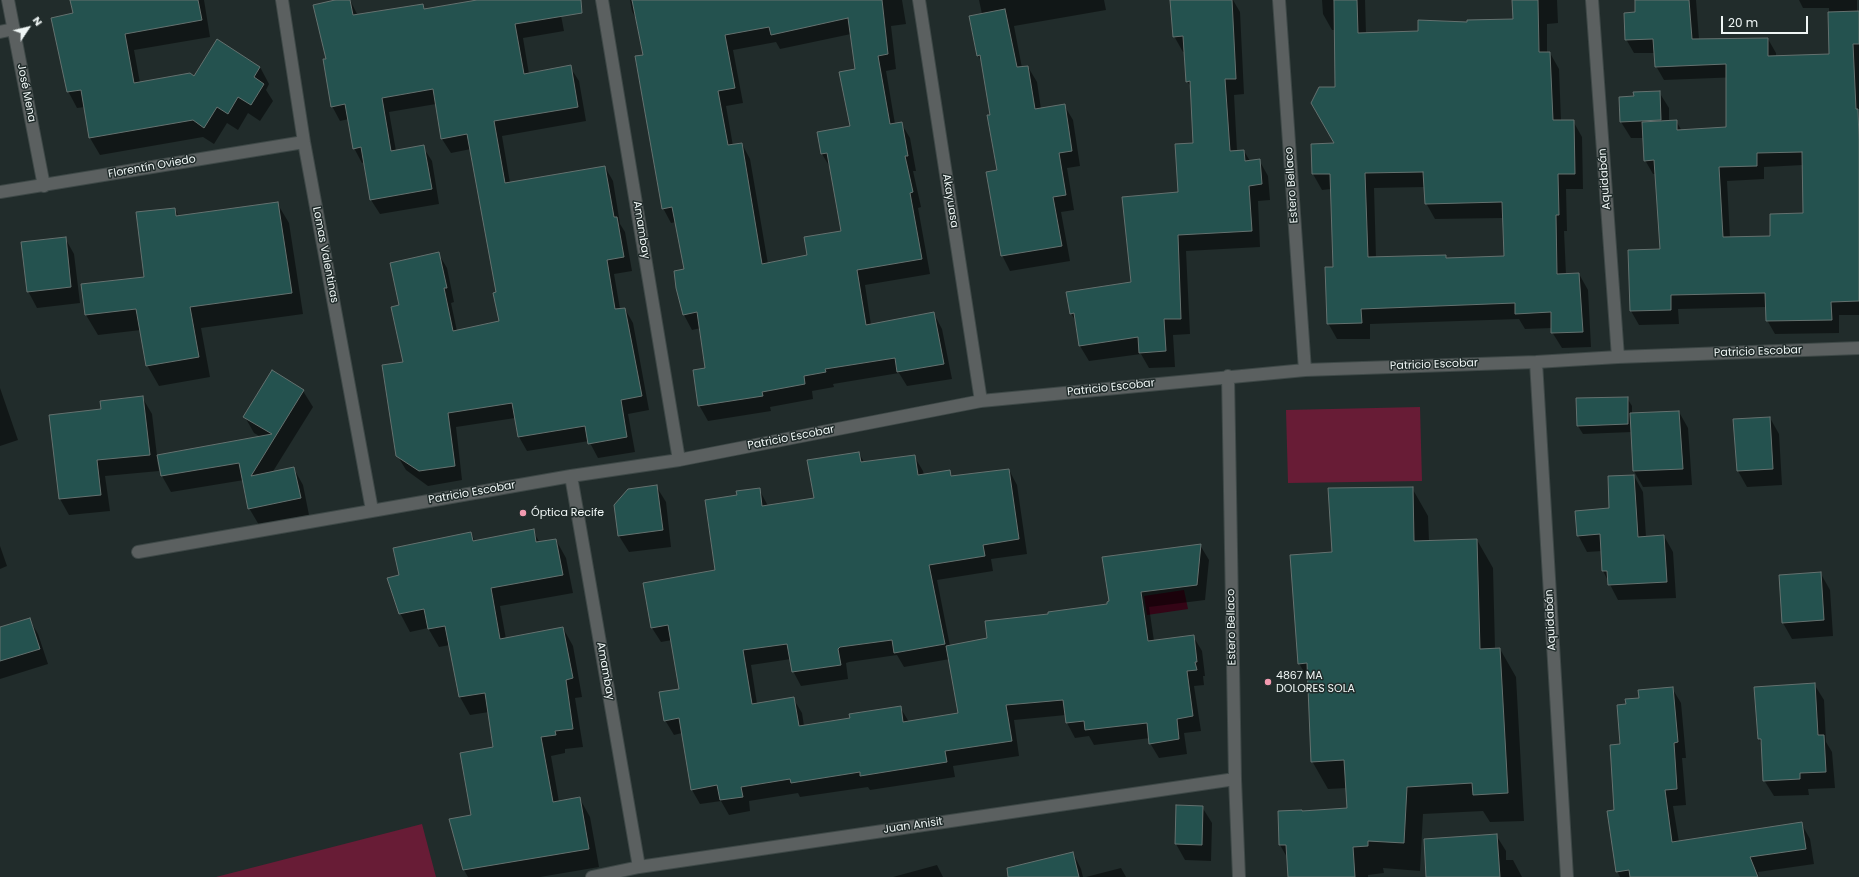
<!DOCTYPE html>
<meta charset="utf-8">
<style>
body{margin:0}
#map{position:relative;width:1859px;height:877px;overflow:hidden;background:#212c2b;font-family:Poppins,sans-serif}
canvas{display:block}
.north{position:absolute;left:8px;top:8px;width:40px;height:40px;-webkit-text-stroke:3px #212c2b;paint-order:stroke;rotate:55deg;font-size:11px;font-weight:700;line-height:16px;text-align:center;color:#eff6f5}
.north::after{content:'';display:block;margin:auto;width:14px;height:18px;background:#eff6f5;clip-path:polygon(50% 0,100% 100%,50% 72%,0 100%)}
.scale{position:absolute;left:1721px;top:16px;width:87px;height:18px;box-sizing:border-box;border:2px solid #eff6f5;border-top:0;padding-left:5px;font-size:12px;line-height:14px;white-space:nowrap;color:#eff6f5;-webkit-text-stroke:3px #212c2b;paint-order:stroke}
</style>
<div id="map">
<canvas width="1859" height="877"></canvas>
<div class="north">N</div>
<div class="scale">20 m</div>
</div>
<script>
const c = document.querySelector('canvas').getContext('2d');
c.lineJoin = 'round';
function paint(path, color) {
  c.fillStyle = color;
  c.fill(path, 'evenodd');
}
function toPath(rows) {
  const path = new Path2D();
  for (const r of rows) {
    path.moveTo(r[0], r[1]);
    for (let i = 2; i < r.length; i += 2) path.lineTo(r[i], r[i + 1]);
  }
  return path;
}
function trace(path, color, width, dash) {
  c.strokeStyle = color;
  c.lineWidth = width;
  c.lineCap = dash ? 'butt' : 'round';
  c.setLineDash(dash || []);
  c.stroke(path);
}
function drawText(font, color, halo, rows, align = 'center') {
  c.font = font + ' Poppins,sans-serif';
  c.lineWidth = 3;
  c.setLineDash([]);
  c.textBaseline = 'middle';
  c.strokeStyle = halo;
  c.fillStyle = color;
  for (const [text, x, y, turn = 0] of rows) {
    c.save();
    c.translate(x, y);
    c.rotate((+turn || 0) * Math.PI / 180);
    c.textAlign = isNaN(turn) ? turn : align;
    if (halo) c.strokeText(text, 0, 0);
    c.fillText(text, 0, 0);
    c.restore();
  }
}
const green = toPath([
 [1420,407,1422,481,1288,483,1286,410],
 [422,824,436,877,216,877]
]);
const water = toPath([
 [1184,590,1188,609,1147,615,1144,596]
]);
const shadow = toPath([
 [71,0,204,0,210,37,134,50,140,83,260,67,269,84,266,90,273,101,260,121,248,113,238,130,227,123,214,144,203,137,100,155,90,138,85,107,77,108,68,91,74,14],
 [340,0,350,0,358,16,423,5,425,10,483,0,558,0,564,31,523,38,529,74,570,67,579,81,586,121,502,136,510,183,605,167,613,181,620,224,625,232,632,271,614,274,620,309,625,309,633,323,649,410,628,414,635,452,598,458,589,441,527,451,519,437,515,418,456,427,462,480,428,486,406,470,397,455,404,363,400,306,438,253,447,268,454,302,451,303,457,331,500,322,497,293,471,149,451,153,442,139,436,104,389,112,396,151,423,147,432,161,439,204,380,214,371,200,365,162,362,163,354,148,349,119,340,121,332,106,327,60],
 [630,0,902,0,906,24,891,26,896,69,886,71,895,124,901,123,910,138,916,171,913,171,921,207,918,208,930,274,865,285,871,325,934,314,942,329,952,379,907,386,899,373,833,384,834,387,812,391,813,399,770,407,771,411,708,421,699,405,706,369,701,328,692,330,684,315,685,270,676,222,671,223,663,208,644,56,637,21,632,11],
 [851,34,856,70,851,127,818,133,822,154,831,169,842,232,808,256,768,264,750,159,742,144,733,146,726,106,743,103,733,50,776,42,780,49],
 [979,0,1104,0,1106,10,1014,26,1022,68,1028,67,1037,82,1041,109,1064,105,1073,120,1080,166,1067,168,1074,210,1061,212,1070,261,1010,271,1002,255,998,171,982,62,978,56,982,14],
 [1178,0,1233,0,1240,12,1244,94,1234,95,1237,151,1244,151,1250,161,1259,160,1268,176,1270,200,1258,201,1260,247,1186,251,1190,334,1173,335,1175,367,1149,368,1141,354,1089,361,1080,346,1077,324,1071,313,1132,283,1179,193,1194,144,1191,87,1187,81,1185,52,1183,52,1174,36],
 [1322,0,1365,0,1366,34,1419,32,1468,23,1514,20,1513,0,1557,0,1558,23,1547,24,1547,53,1550,53,1559,69,1561,121,1573,121,1582,137,1583,189,1566,189,1567,231,1564,231,1566,275,1579,274,1588,290,1591,347,1562,348,1552,332,1552,328,1525,329,1519,319,1370,324,1370,339,1337,339,1328,323,1334,268,1331,189,1322,190,1313,174,1336,144,1336,30,1332,30,1323,14],
 [1425,187,1426,203,1435,219,1503,218,1505,257,1447,259,1445,256,1376,258,1374,188],
 [1636,0,1696,0,1699,39,1768,39,1776,53,1776,57,1830,55,1829,8,1803,8,1799,0,1857,0,1857,12,1859,12,1859,315,1839,315,1839,333,1775,334,1767,320,1766,307,1678,309,1679,324,1639,325,1631,311,1629,251,1661,250,1656,174,1653,174,1645,160,1644,138,1631,138,1621,122,1620,98,1659,92,1669,108,1669,121,1676,121,1682,131,1728,128,1740,77,1664,80,1656,66,1655,53,1634,53,1626,39,1636,13],
 [1803,165,1804,214,1771,237,1730,238,1727,181,1764,179,1764,167],
 [277,203,289,223,303,314,201,328,210,377,159,386,147,365,141,330,98,335,86,315,145,278,175,209,179,217],
 [65,238,74,254,80,303,37,308,28,291],
 [0,388,18,440,0,446],
 [303,391,313,407,272,473,294,469,303,485,309,515,259,525,249,508,244,480,171,492,162,476,159,460,157,460,159,471,105,476,110,511,69,515,60,499,50,415,102,409,142,397,152,414,157,456,261,437,254,433,245,417],
 [1627,398,1632,406,1632,414,1679,412,1688,428,1692,485,1643,487,1634,471,1632,432,1583,434,1578,426],
 [1770,418,1779,434,1782,485,1747,487,1738,471],
 [859,453,864,462,914,456,923,471,924,475,949,471,953,477,1009,470,1017,485,1027,554,991,559,993,571,937,580,950,646,988,639,1050,614,1108,604,1200,545,1209,560,1205,600,1149,607,1154,641,1193,636,1202,651,1205,676,1203,676,1204,685,1194,686,1201,731,1184,733,1187,754,1159,758,1150,743,1150,738,1094,745,1089,736,1075,738,1067,723,1066,715,1014,720,1019,756,953,766,955,777,870,790,868,787,800,797,798,793,749,801,750,811,729,815,721,801,700,804,692,790,682,733,674,735,665,720,680,690,672,640,661,642,652,628,716,571,738,496,759,489,768,506,815,498],
 [897,655,904,667,950,659,960,714,909,722,900,707,851,718,804,726,802,713,793,698,757,704,751,665,791,659,793,671,801,686,848,679,846,663,849,662],
 [1634,476,1643,492,1646,537,1664,536,1673,552,1676,598,1618,600,1603,571,1602,551,1587,552,1578,535,1610,509],
 [656,486,666,502,671,547,629,552,619,536,615,505],
 [1412,488,1428,516,1429,541,1477,540,1493,568,1495,649,1500,649,1516,677,1524,821,1490,822,1483,811,1423,814,1420,871,1383,868,1384,873,1368,875,1368,877,1289,877,1288,859,1280,845,1303,812,1348,809,1347,788,1328,789,1312,761,1308,680,1299,663,1333,553],
 [533,531,540,543,556,540,566,558,573,593,500,606,506,639,563,628,573,646,582,697,575,698,583,747,565,749,565,753,551,756,559,802,580,799,590,817,599,867,540,877,468,877,464,870,472,816,495,748,489,712,470,715,460,697,450,645,439,647,428,628,410,632,400,613,400,576,471,533,475,541],
 [0,546,7,566,0,569],
 [1821,574,1830,590,1833,636,1792,639,1783,623],
 [29,619,38,634,48,664,0,679,0,628],
 [1814,684,1824,700,1826,742,1832,752,1835,788,1808,789,1809,795,1774,796,1764,780,1762,745,1759,739],
 [1672,688,1681,703,1686,758,1682,758,1686,805,1673,806,1679,842,1801,823,1810,839,1814,864,1758,872,1759,877,1620,877,1617,871,1615,811,1627,705,1640,699],
 [1202,807,1212,823,1211,861,1185,860,1176,844],
 [1496,835,1506,851,1506,860,1513,860,1522,877,1427,877],
 [1073,853,1081,869,1083,877,1010,877],
 [937,865,943,877,893,877],
 [1121,868,1126,877,1086,877]
]);
const building = toPath([
 [70,0,198,0,202,20,125,34,134,83,190,73,194,76,217,39,260,67,254,77,264,84,251,105,238,97,228,114,217,107,204,128,193,120,89,138,81,90,67,92,51,18,73,13,70,0],
 [335,0,350,0,353,15,423,4,424,9,477,0,581,0,582,13,515,24,524,74,571,65,578,107,494,121,505,183,605,166,614,217,617,217,624,257,607,260,615,309,625,308,642,396,621,400,627,437,588,444,585,426,518,437,512,403,448,413,455,466,419,471,396,456,382,365,403,362,391,307,399,305,390,263,439,252,447,288,444,288,453,331,499,321,493,293,496,292,467,134,441,139,433,89,382,98,391,151,424,145,432,189,370,200,361,147,353,149,345,104,331,107,323,59,326,59,313,5,335,0],
 [632,0,882,0,888,54,878,56,890,124,902,122,908,156,905,156,913,192,910,193,922,259,857,270,866,325,934,312,944,364,897,372,895,358,825,369,826,372,804,376,805,384,762,392,763,396,698,406,693,370,705,368,697,312,683,315,676,288,674,271,684,269,672,207,662,209,635,56,643,55,632,0],
 [848,18,855,69,839,72,850,126,817,132,821,154,827,153,841,231,804,237,807,255,762,264,742,143,728,145,718,91,735,88,725,35,769,27,771,35,848,18],
 [1170,0,1232,0,1236,79,1225,79,1230,151,1244,150,1245,161,1260,159,1262,184,1249,186,1252,231,1178,235,1181,319,1164,319,1166,351,1139,353,1138,337,1079,346,1074,313,1070,314,1066,292,1131,282,1122,197,1178,192,1175,144,1193,143,1190,81,1186,82,1183,36,1173,37,1170,0],
 [1334,0,1357,0,1358,33,1418,31,1418,20,1467,22,1467,20,1513,19,1512,0,1538,0,1539,52,1550,52,1553,120,1574,120,1575,174,1558,174,1559,215,1556,215,1557,274,1579,273,1583,332,1551,333,1551,312,1515,314,1515,303,1361,309,1362,323,1327,324,1325,267,1333,267,1330,174,1312,174,1311,144,1334,143,1311,103,1319,87,1335,87,1334,0],
 [1423,172,1425,204,1502,202,1504,256,1446,258,1446,255,1368,257,1365,173,1423,172],
 [1635,0,1689,0,1692,39,1768,38,1768,56,1829,54,1828,12,1859,11,1859,44,1853,44,1856,109,1858,109,1859,140,1859,301,1831,302,1832,320,1766,321,1765,293,1671,295,1671,310,1630,311,1628,250,1660,249,1654,160,1644,161,1642,122,1677,120,1677,130,1726,127,1726,64,1655,67,1653,39,1625,40,1624,13,1635,12,1635,0],
 [1802,152,1803,213,1770,214,1770,236,1723,237,1719,167,1757,166,1757,153,1802,152],
 [1005,9,1017,67,1028,66,1035,109,1065,104,1072,151,1059,153,1066,195,1053,197,1062,246,1001,256,986,172,997,170,987,115,990,115,980,55,977,56,969,16,1005,9],
 [1660,91,1661,120,1620,122,1619,97,1634,96,1633,92,1660,91],
 [278,202,292,293,190,307,199,357,146,366,136,309,85,315,81,284,144,277,136,212,175,208,176,216,278,202],
 [66,237,71,287,27,292,21,242,66,237],
 [272,370,304,390,251,476,294,467,301,498,248,509,239,463,161,476,157,455,272,434,243,417,272,370],
 [143,396,150,455,97,460,101,495,59,499,49,415,101,409,100,401,143,396],
 [1628,397,1628,424,1577,426,1576,398,1628,397],
 [1679,411,1683,469,1633,471,1630,413,1679,411],
 [1770,417,1773,469,1737,471,1733,419,1770,417],
 [859,452,861,462,915,455,918,475,950,470,951,476,1009,469,1019,539,983,545,985,556,929,565,945,644,894,653,892,640,840,647,838,649,841,665,792,672,787,644,743,650,752,704,794,697,799,726,850,718,849,714,901,706,903,722,958,713,946,646,987,638,985,621,1048,614,1048,612,1107,604,1107,602,1109,601,1102,557,1201,544,1197,585,1141,592,1148,641,1194,635,1197,662,1195,662,1197,670,1187,671,1193,716,1177,719,1179,739,1149,744,1147,723,1085,730,1084,721,1066,723,1063,700,1006,705,1012,741,945,751,947,762,860,776,860,772,791,783,790,779,741,787,743,797,720,800,717,785,691,790,679,718,664,721,659,692,679,689,668,625,651,628,643,583,715,570,705,500,737,495,736,491,760,488,762,506,814,498,807,460,859,452],
 [1634,475,1638,537,1664,535,1667,582,1608,585,1607,571,1602,571,1600,534,1577,536,1575,511,1609,508,1608,476,1634,475],
 [657,485,663,530,618,536,614,505,628,489,657,485],
 [1413,487,1414,541,1477,539,1480,649,1500,648,1508,793,1473,795,1472,783,1407,787,1404,843,1368,841,1368,846,1353,847,1355,877,1288,877,1286,845,1279,845,1278,811,1302,810,1302,811,1347,808,1344,760,1311,762,1307,663,1298,664,1290,555,1332,552,1328,488,1413,487],
 [534,529,536,542,556,539,563,575,491,588,500,639,563,627,573,678,566,680,573,729,555,731,556,735,541,737,553,802,580,797,589,849,463,870,449,819,471,815,460,753,493,747,485,693,459,697,445,626,428,629,424,609,399,614,387,578,399,575,393,548,471,532,473,541,534,529],
 [1821,572,1824,620,1782,623,1779,575,1821,572],
 [30,618,40,649,0,661,0,627,30,618],
 [1815,683,1818,735,1824,735,1826,772,1800,773,1800,779,1763,781,1761,739,1758,739,1754,687,1815,683],
 [1673,687,1678,742,1674,743,1677,789,1665,790,1672,842,1802,822,1806,849,1750,857,1758,877,1630,877,1629,870,1616,872,1607,811,1614,810,1610,745,1620,744,1617,705,1626,704,1625,699,1639,698,1638,690,1673,687],
 [1176,805,1203,806,1202,845,1175,844,1176,805],
 [1497,834,1500,877,1426,877,1424,839,1497,834],
 [1073,852,1079,877,1008,877,1007,868,1073,852]
]);
const minor = toPath([
 [8,0,44,186],
 [282,0,304,142,372,510],
 [602,0,679,460],
 [919,0,981,401],
 [1279,0,1305,370],
 [1592,0,1618,357],
 [0,32,14,29],
 [0,192,304,142],
 [1536,362,1567,877],
 [1228,376,1235,779,1239,877],
 [571,476,639,867],
 [138,552,571,476,679,460,981,401,1305,370,1536,362,1618,357,1859,348],
 [592,877,639,867,1235,779]
]);
const markers = [
 [523,513,4,"#f29ab0"],
 [1268,682,4,"#f29ab0"]
];
const streetNames = [
 ["José Mena",26,93,79],
 ["Florentín Oviedo",152,167,-10],
 ["Aquidabán",1605,179,-94],
 ["Estero Bellaco",1292,185,-94],
 ["Akayuasa",950,201,81],
 ["Amambay",641,230,81],
 ["Lomas Valentinas",325,255,79],
 ["Patricio Escobar",1758,352,-2],
 ["Patricio Escobar",1434,365,-2],
 ["Patricio Escobar",1111,388,-6],
 ["Patricio Escobar",791,438,-11],
 ["Patricio Escobar",472,493,-10],
 ["Aquidabán",1551,620,-93],
 ["Estero Bellaco",1232,627,-91],
 ["Amambay",605,671,80],
 ["Juan Anisit",913,826,-8]
];
const poiNames = [
 ["Óptica Recife",531,513],
 ["4867 MA",1276,676],
 ["DOLORES SOLA",1276,689]
];
paint(green, '#681c36');
paint(water, '#340516');
paint(shadow, '#0007');
paint(building, '#24524f');
trace(building, '#64716f', 1);
trace(minor, '#3e4847', 14);
trace(minor, '#5b6060', 12);
for (const [x, y, r, color] of markers) {
  const dot = new Path2D();
  dot.arc(x, y, r, 0, 2 * Math.PI);
  c.fillStyle = color;
  c.fill(dot);
  trace(dot, '#212c2b', 1.5);
}
drawText('11px', '#eff6f5', '#212c2b', streetNames);
drawText('11px', '#eff6f5', '#212c2b', poiNames, 'left');
</script>
